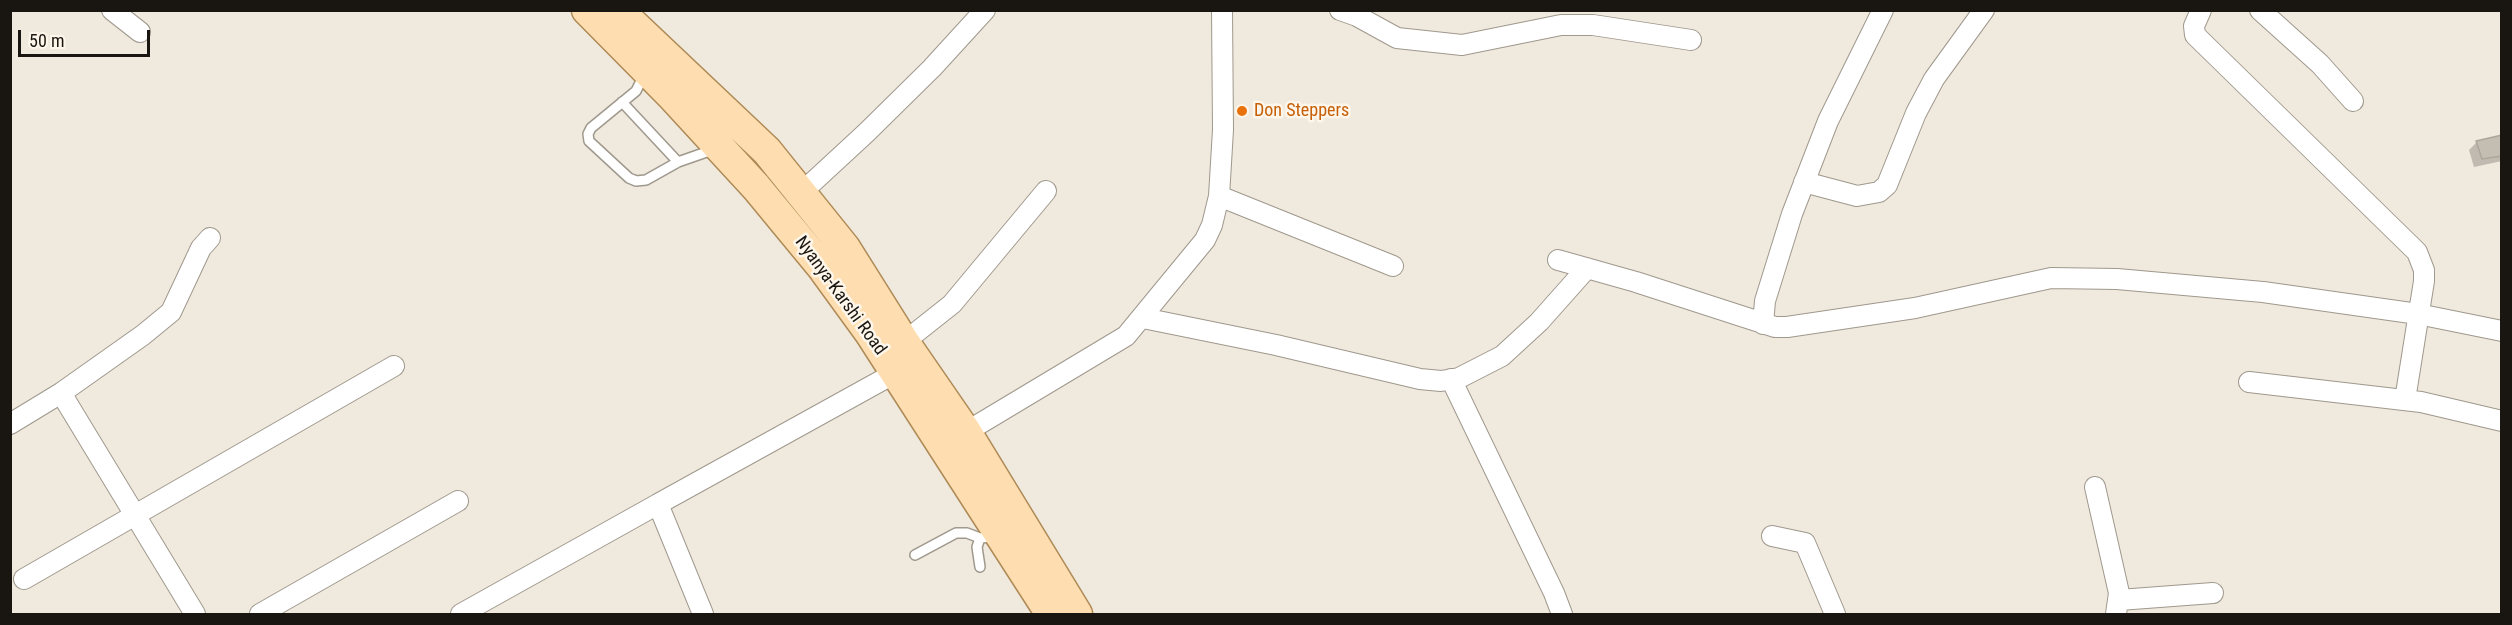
<!DOCTYPE html>
<style>
body{margin:0}
#map{position:relative;width:2512px;height:625px;overflow:hidden;background:#f0e9dd;font-family:"Roboto Condensed",sans-serif}
canvas{display:block}
.frame{position:absolute;inset:0;border:12px solid #191612;pointer-events:none}
.scale{position:absolute;left:18px;top:30px;width:132px;height:27px;box-sizing:border-box;border:3px solid #191612;border-top:0;padding-left:8px;font-size:18px;line-height:21px;white-space:nowrap;color:#191612;-webkit-text-stroke:4px #fef6ea;paint-order:stroke}
</style>
<div id="map">
<canvas width="2512" height="625"></canvas>
<div class="frame"></div>
<div class="scale">50 m</div>
</div>
<script>
const c = document.querySelector('canvas').getContext('2d');
c.lineJoin = 'round';
function paint(path, color) {
  c.fillStyle = color;
  c.fill(path, 'evenodd');
}
function toPath(rows) {
  const path = new Path2D();
  for (const r of rows) {
    path.moveTo(r[0], r[1]);
    for (let i = 2; i < r.length; i += 2) path.lineTo(r[i], r[i + 1]);
  }
  return path;
}
function trace(path, color, width, dash) {
  c.strokeStyle = color;
  c.lineWidth = width;
  c.lineCap = dash ? 'butt' : 'round';
  c.setLineDash(dash || []);
  c.stroke(path);
}
function drawText(font, color, halo, rows, align = 'center') {
  c.font = font + ' "Roboto Condensed",sans-serif';
  c.lineWidth = 5;
  c.setLineDash([]);
  c.textBaseline = 'middle';
  c.strokeStyle = halo;
  c.fillStyle = color;
  for (const [text, x, y, turn = 0] of rows) {
    c.save();
    c.translate(x, y);
    c.rotate((+turn || 0) * Math.PI / 180);
    c.textAlign = isNaN(turn) ? turn : align;
    if (halo) c.strokeText(text, 0, 0);
    c.fillText(text, 0, 0);
    c.restore();
  }
}
const shadow = toPath([
 [2502,137,2502,161,2474,167,2469,150,2477,142]
]);
const building = toPath([
 [2502,135,2502,156,2482,159,2476,141,2502,135]
]);
const service = toPath([
 [644,75,636,91,591,128,588,134,589,141,629,178,636,181,646,180,678,162,715,149],
 [622,102,678,162],
 [915,555,956,533,967,533,980,538,994,537],
 [980,567,977,547,980,538]
]);
const minor = toPath([
 [112,10,140,32],
 [1340,10,1357,16,1397,38,1462,45,1561,25,1593,25,1691,40],
 [2201,10,2194,26,2195,35,2417,252,2424,270,2424,281,2405,400],
 [2260,10,2320,64,2353,101],
 [1804,182,1857,196,1879,192,1887,185,1916,113,1934,79,1984,10],
 [801,193,866,133,932,68,985,10],
 [1219,196,1393,266],
 [1558,260,1636,282,1775,327,1787,327,1915,308,2051,278,2117,279,2263,292,2418,314,2502,331],
 [1143,318,1276,345,1420,379,1441,381,1459,378,1502,356,1539,322,1587,268],
 [1763,324,1765,301,1792,214,1828,121,1883,10],
 [904,342,952,304,1046,191],
 [1451,379,1554,593,1562,614],
 [2249,382,2421,402,2502,421],
 [61,393,195,614],
 [10,424,61,393,143,335,171,312,201,248,210,238],
 [966,432,1126,336,1205,240,1212,225,1219,196,1223,130,1222,10],
 [2095,487,2119,593,2116,614],
 [1772,536,1805,543,1835,614],
 [24,579,394,366],
 [2119,600,2213,593],
 [260,614,458,501],
 [461,614,658,504],
 [703,614,658,504,895,373]
]);
const primary = toPath([
 [587,10,674,98,756,187,822,267,870,333,1051,614],
 [618,10,767,151,845,248,904,342,966,432,1077,614]
]);
const markers = [
 [1242,111,6,"#e8710a"]
];
const foodNames = [
 ["Don Steppers",1254,111]
];
const streetNames = [
 ["Nyanya-Karshi Road",840,296,54]
];
paint(shadow, '#0003');
paint(building, '#c4beb2');
trace(building, '#ada69b', 1.5);
trace(service, '#9f988d', 12);
trace(minor, '#9f988d', 22);
trace(primary, '#ae8a56', 33);
trace(service, '#fff', 9);
trace(minor, '#fff', 20);
trace(primary, '#fedeb0', 30);
for (const [x, y, r, color] of markers) {
  const dot = new Path2D();
  dot.arc(x, y, r, 0, 2 * Math.PI);
  c.fillStyle = color;
  c.fill(dot);
  trace(dot, '#fef6ea', 2);
}
drawText('18px', '#c56008', '#fef6ea', foodNames, 'left');
drawText('18px', '#191612', '#fef6ea', streetNames);
</script>
